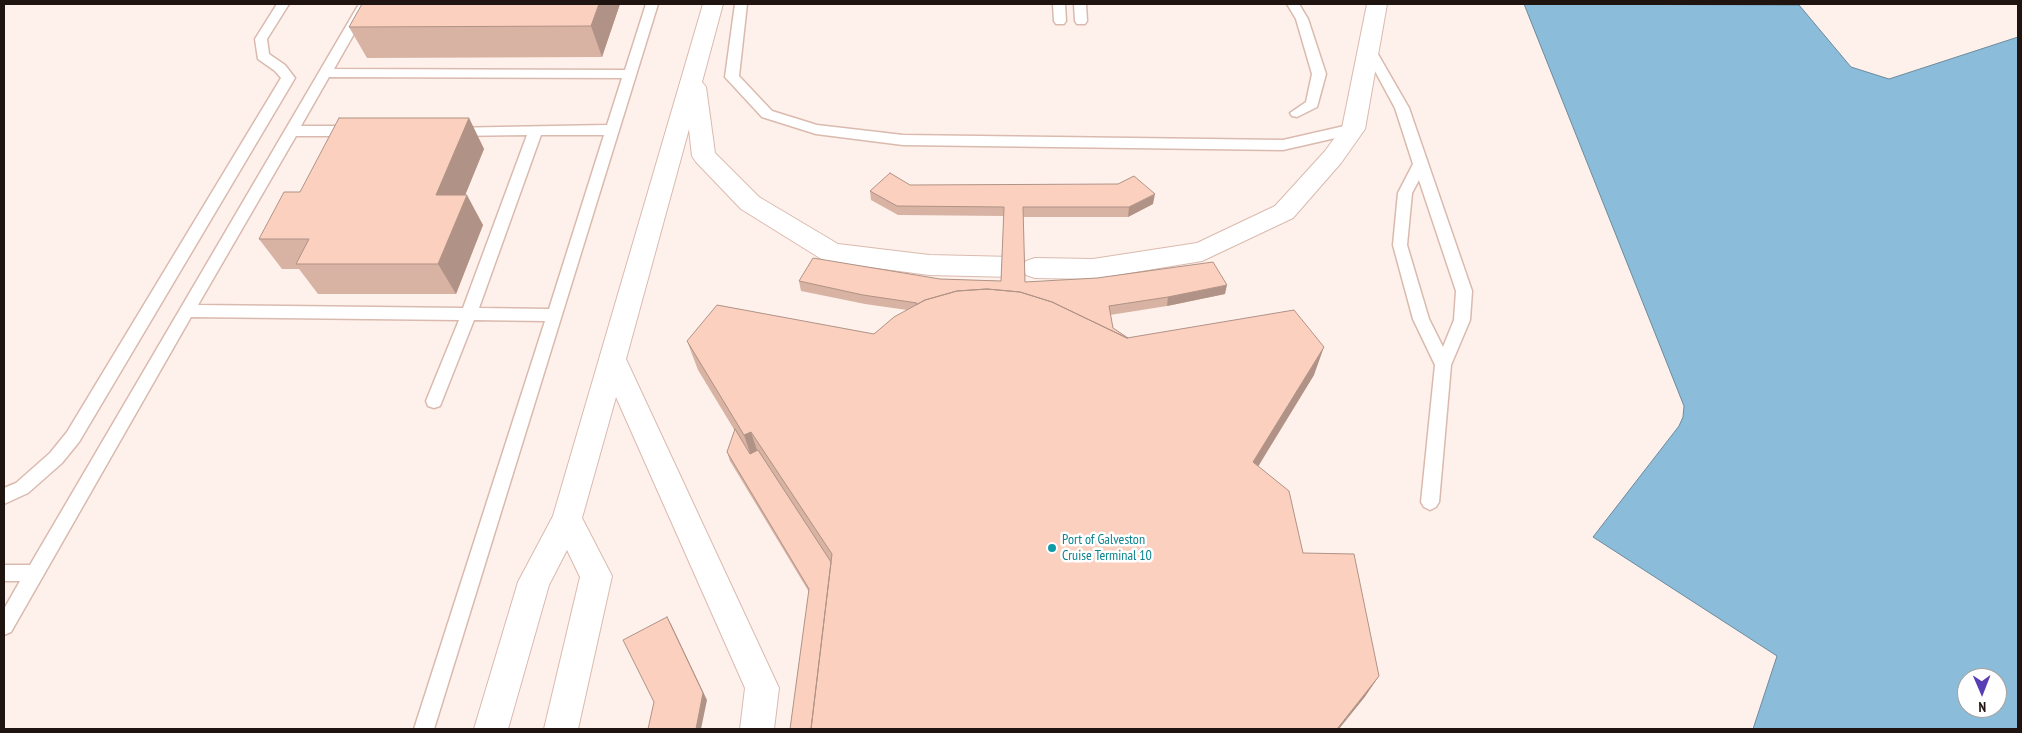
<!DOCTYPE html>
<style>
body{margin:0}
#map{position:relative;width:2022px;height:733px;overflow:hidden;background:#fef1eb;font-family:"PT Sans Narrow",sans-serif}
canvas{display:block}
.frame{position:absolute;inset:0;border:5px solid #1f1410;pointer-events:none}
.north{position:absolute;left:1957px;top:668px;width:50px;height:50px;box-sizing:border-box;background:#fff;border:1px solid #a5a19f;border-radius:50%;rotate:179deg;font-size:14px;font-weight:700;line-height:20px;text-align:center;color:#1f1410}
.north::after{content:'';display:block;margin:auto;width:18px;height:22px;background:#593db5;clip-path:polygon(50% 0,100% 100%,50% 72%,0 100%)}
</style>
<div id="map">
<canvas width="2022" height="733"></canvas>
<div class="frame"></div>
<div class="north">N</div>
</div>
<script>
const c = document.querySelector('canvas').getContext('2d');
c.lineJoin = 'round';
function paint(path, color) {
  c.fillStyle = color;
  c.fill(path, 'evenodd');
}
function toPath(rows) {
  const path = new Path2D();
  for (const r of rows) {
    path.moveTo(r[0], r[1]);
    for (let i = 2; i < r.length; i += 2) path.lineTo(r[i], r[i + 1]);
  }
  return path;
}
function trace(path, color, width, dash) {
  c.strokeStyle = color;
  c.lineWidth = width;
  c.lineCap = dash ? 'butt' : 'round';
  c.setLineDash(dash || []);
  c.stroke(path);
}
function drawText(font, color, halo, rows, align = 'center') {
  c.font = font + ' "PT Sans Narrow",sans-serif';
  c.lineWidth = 5;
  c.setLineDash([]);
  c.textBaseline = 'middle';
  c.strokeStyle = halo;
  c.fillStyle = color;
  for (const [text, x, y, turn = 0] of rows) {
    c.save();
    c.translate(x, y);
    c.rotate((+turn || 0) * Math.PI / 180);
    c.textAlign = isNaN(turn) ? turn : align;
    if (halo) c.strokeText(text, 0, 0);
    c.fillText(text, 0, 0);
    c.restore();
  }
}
const water = toPath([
 [1524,4,1799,5,1851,67,1889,79,2018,37,2018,729,1753,729,1777,656,1593,537,1679,426,1683,417,1684,406,1524,4],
 [1967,678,1997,678,1997,708,1967,708,1967,678]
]);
const service = toPath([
 [277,4,289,4,267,39,269,54,285,65,295,78,79,442,62,463,28,493,4,504,4,488,16,483,50,453,67,432,281,78,275,71,258,59,255,39,277,4],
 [359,4,371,4,334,69,625,70,646,4,658,4,434,729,414,729,545,321,474,320,442,401,440,406,434,408,428,406,426,401,459,320,191,317,11,632,4,635,4,609,20,581,4,581,4,565,30,565,359,4],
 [329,77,622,78,607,125,447,128,445,131,447,134,452,136,527,135,463,308,198,305,296,136,355,136,360,134,362,131,360,128,355,126,301,126,329,77],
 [541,135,604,135,549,309,479,308,541,135],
 [735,4,747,4,739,76,772,111,817,125,903,135,1283,140,1353,124,1358,126,1360,129,1358,132,1353,134,1283,150,903,145,816,134,762,117,725,77,735,4],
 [1053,4,1065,4,1066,21,1064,24,1056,24,1054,21,1053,4],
 [1074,4,1086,4,1087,21,1085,24,1077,24,1075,21,1074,4],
 [1287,4,1299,4,1308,19,1326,74,1317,107,1297,117,1292,116,1290,113,1306,102,1312,74,1296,19,1287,4],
 [1369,45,1375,49,1409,108,1472,291,1470,320,1451,365,1439,502,1436,507,1430,510,1424,507,1421,502,1435,365,1413,319,1393,245,1398,193,1413,164,1395,108,1363,49,1369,45],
 [1419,180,1456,291,1454,320,1443,347,1429,319,1407,245,1412,193,1419,180]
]);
const minor = toPath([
 [703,4,723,4,702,82,706,87,715,153,759,197,838,244,929,255,1013,257,1022,260,1024,264,1026,261,1035,258,1093,259,1197,243,1275,206,1325,151,1342,128,1367,4,1387,4,1365,129,1341,163,1293,218,1202,261,1093,279,1035,278,1026,275,1024,271,1022,274,1013,277,929,275,832,262,823,260,741,209,696,162,692,156,689,129,626,359,779,688,774,729,740,729,745,688,616,397,582,518,612,576,578,729,544,729,580,577,567,550,549,585,508,729,474,729,518,582,553,516,703,4]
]);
const wall = toPath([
 [620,4,602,57,367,58,349,27],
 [469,118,484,149,465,195,483,225,456,294,318,294,299,269,282,269,259,239,300,192],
 [910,185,1153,204,1128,217,1023,217,1025,282,1225,294,1167,306,1110,315,1113,328,1128,338,1314,375,1258,467,1303,553,1379,676,1364,698,809,592,730,461,727,452,735,431,698,370,687,341,874,334,907,310,865,304,801,291,799,281,940,279,1001,281,1004,216,898,215,871,200,870,191]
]);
const shadedWall = toPath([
 [599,4,620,4,602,57,591,26],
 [469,118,484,149,453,225,436,195],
 [1155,194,1153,204,1128,217,1129,207],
 [467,195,483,225,456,294,438,264],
 [1227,285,1225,294,1167,306,1168,297],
 [1324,347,1314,375,1244,489,1253,462],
 [751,432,760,459,753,462,744,435],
 [667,617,671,624,707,700,701,729,696,729],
 [1379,676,1364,698,1339,729,1337,729]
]);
const building = toPath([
 [362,4,599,4,591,26,349,27,362,4],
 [339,118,469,118,436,195,467,195,438,264,296,264,309,239,259,239,284,192,300,192,339,118],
 [890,173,910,185,1118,184,1134,176,1155,194,1129,207,1023,207,1025,282,1097,278,1213,262,1227,285,1168,297,1109,306,1113,328,1128,338,1127,338,1052,302,1020,292,987,289,957,291,925,300,916,305,917,303,863,295,799,281,813,258,940,279,1001,281,1004,207,897,206,870,191,890,173],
 [987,289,1020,292,1052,302,1127,338,1294,310,1324,347,1253,462,1289,491,1303,553,1354,554,1379,676,1337,729,811,729,832,554,751,432,744,435,687,341,717,305,874,334,894,317,925,300,957,291,987,289],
 [735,429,750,454,758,450,831,562,811,729,790,729,809,589,727,452,735,429],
 [667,617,703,693,696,729,648,729,654,702,623,640,667,617]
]);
const markers = [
 [1052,548,5,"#0f9aa8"]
];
const cultureNames = [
 ["Port of Galveston",1062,540],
 ["Cruise Terminal 10",1062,556]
];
paint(water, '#8bbcd9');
trace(water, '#6b8a9d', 1);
trace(service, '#dabaae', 3);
trace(minor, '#dabaae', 2);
paint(service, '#fff');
paint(minor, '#fff');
paint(wall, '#d8b3a4');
paint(shadedWall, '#b09286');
paint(building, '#fbd0bf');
trace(building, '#b09286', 1);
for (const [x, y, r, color] of markers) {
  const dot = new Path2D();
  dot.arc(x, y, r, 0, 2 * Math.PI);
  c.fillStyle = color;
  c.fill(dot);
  trace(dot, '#fff', 2);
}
drawText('14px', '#0d838f', '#fff', cultureNames, 'left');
</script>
